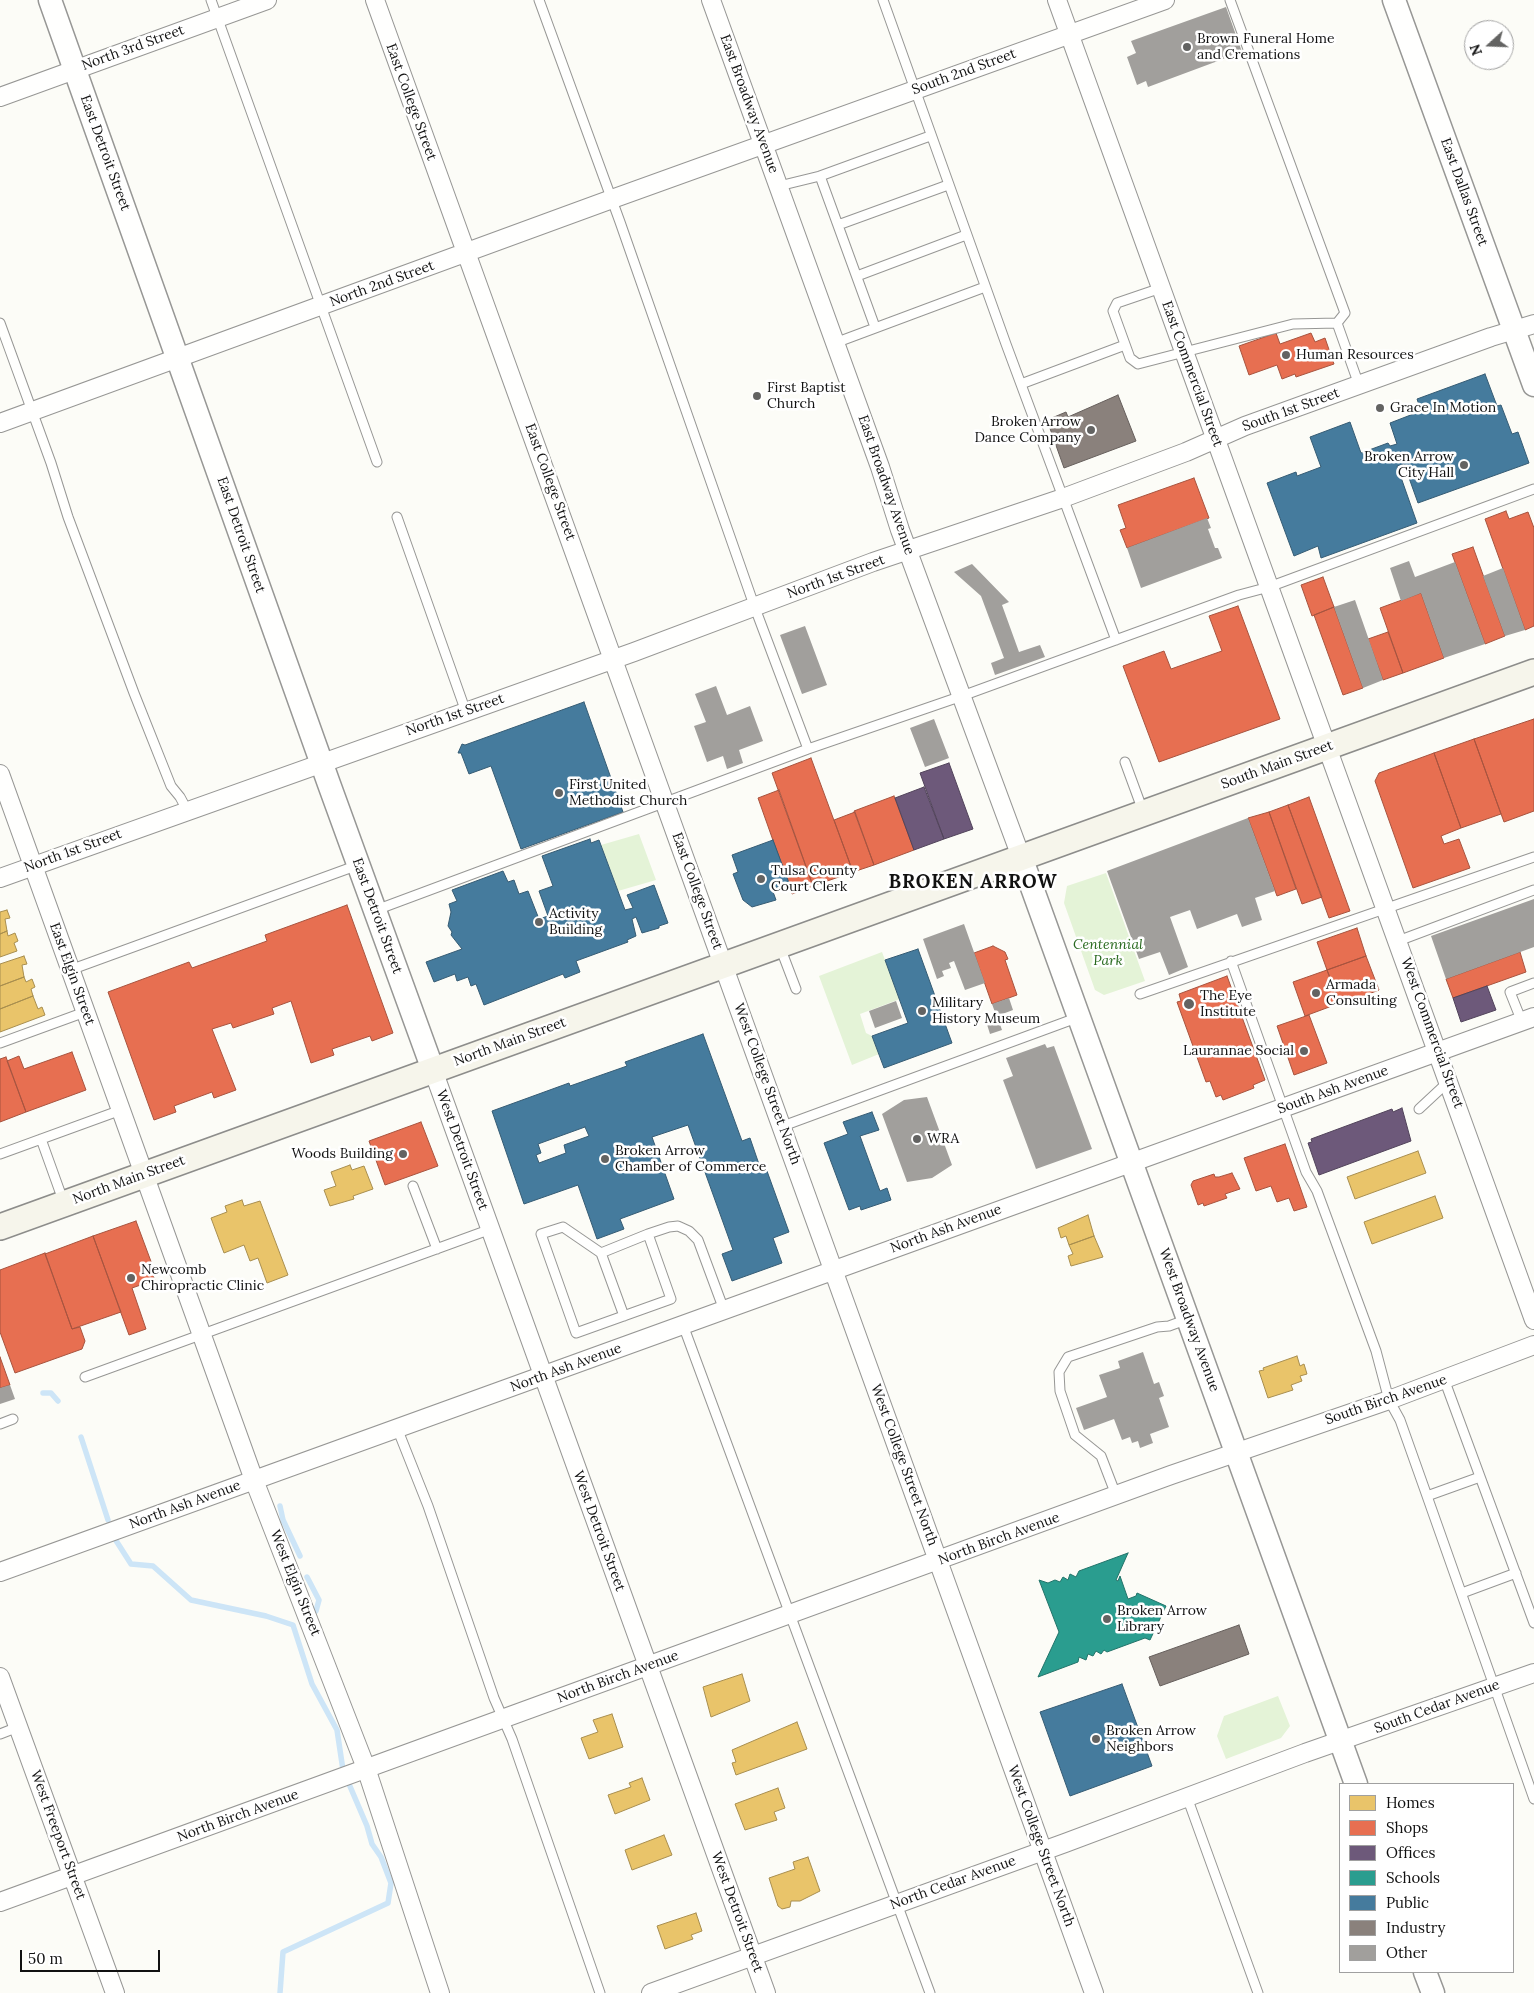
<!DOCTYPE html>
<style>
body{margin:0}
#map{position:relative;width:1534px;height:1993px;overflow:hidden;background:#fcfcf7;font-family:Lora,serif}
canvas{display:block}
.legend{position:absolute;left:1339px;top:1783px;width:175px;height:190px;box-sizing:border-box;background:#fff;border:1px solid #a0a0a0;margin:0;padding:6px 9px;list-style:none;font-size:15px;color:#111}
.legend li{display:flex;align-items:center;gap:10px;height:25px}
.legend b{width:25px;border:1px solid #a0a0a0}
.north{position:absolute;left:1464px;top:20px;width:50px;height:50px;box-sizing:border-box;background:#fff;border:1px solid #a0a0a0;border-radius:50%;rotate:250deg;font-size:14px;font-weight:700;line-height:20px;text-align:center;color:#111}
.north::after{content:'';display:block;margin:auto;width:18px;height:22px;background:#636362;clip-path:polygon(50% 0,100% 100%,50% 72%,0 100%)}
.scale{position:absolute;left:20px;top:1950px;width:140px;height:22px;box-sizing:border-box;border:2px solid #111;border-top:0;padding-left:6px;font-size:15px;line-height:18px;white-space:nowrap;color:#111;-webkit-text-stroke:4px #fff;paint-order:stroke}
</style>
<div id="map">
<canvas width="1534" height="1993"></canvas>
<ul class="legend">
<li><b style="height:14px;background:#e9c46a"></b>Homes</li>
<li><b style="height:14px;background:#e76f51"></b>Shops</li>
<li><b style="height:14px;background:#6d597a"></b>Offices</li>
<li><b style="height:14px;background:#2a9d8f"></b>Schools</li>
<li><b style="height:14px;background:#457b9d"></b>Public</li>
<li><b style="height:14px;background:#8a817c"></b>Industry</li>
<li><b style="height:14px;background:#a19f9c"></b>Other</li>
</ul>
<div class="north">N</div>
<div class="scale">50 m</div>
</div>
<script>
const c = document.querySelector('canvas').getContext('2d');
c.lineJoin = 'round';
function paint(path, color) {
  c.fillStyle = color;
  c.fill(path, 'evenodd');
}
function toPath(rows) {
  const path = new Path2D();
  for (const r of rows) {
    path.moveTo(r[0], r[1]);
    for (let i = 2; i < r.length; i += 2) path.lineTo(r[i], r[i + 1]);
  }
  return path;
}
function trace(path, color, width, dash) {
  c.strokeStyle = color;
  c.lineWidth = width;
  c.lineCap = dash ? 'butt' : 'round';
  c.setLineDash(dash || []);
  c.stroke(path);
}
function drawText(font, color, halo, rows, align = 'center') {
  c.font = font + ' Lora,serif';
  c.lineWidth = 5;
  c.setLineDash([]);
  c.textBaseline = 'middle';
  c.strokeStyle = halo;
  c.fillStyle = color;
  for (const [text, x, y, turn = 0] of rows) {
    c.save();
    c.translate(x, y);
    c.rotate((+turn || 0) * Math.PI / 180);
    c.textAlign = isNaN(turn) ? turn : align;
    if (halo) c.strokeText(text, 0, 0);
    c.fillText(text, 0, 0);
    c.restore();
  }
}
const green = toPath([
 [639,834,656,880,618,891,601,845],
 [1106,873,1145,981,1104,995,1095,990,1064,903,1067,886],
 [882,952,900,999,860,1014,866,1033,872,1036,879,1054,852,1065,819,976],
 [1278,1696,1290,1726,1281,1738,1226,1759,1217,1736,1224,1716]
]);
const homes = toPath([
 [7,910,10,918,5,919,7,931,0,934,0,912,7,910],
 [7,931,8,936,15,933,18,941,14,943,17,951,0,957,0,934,7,931],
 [24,956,27,964,22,965,24,977,0,986,0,964,24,956],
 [24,977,26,982,32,979,35,987,31,989,33,996,0,1009,0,986,24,977],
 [33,996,38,1009,42,1007,45,1015,0,1032,0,1009,33,996],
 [1418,1151,1426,1173,1355,1199,1347,1177,1418,1151],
 [350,1165,352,1170,364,1166,373,1189,353,1196,354,1199,330,1206,324,1190,336,1186,331,1172,350,1165],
 [1435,1196,1443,1218,1372,1244,1364,1222,1435,1196],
 [242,1200,244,1206,260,1201,288,1275,267,1283,258,1258,250,1261,244,1245,224,1253,211,1218,227,1212,225,1206,242,1200],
 [1088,1215,1094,1236,1069,1245,1066,1236,1061,1238,1058,1228,1088,1215],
 [1094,1236,1103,1257,1071,1266,1068,1256,1073,1254,1069,1245,1094,1236],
 [1297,1356,1300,1366,1304,1364,1307,1374,1300,1376,1302,1381,1291,1385,1293,1390,1268,1398,1259,1371,1264,1370,1263,1368,1297,1356],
 [742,1674,750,1701,711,1717,703,1687,742,1674],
 [612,1714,623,1747,589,1759,581,1738,598,1732,593,1720,612,1714],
 [797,1722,807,1749,736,1775,732,1763,736,1762,732,1750,797,1722],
 [642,1778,650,1800,615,1814,608,1795,631,1787,629,1783,642,1778],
 [778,1788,785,1808,774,1812,777,1820,745,1830,735,1804,778,1788],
 [664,1835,672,1855,632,1870,625,1850,664,1835],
 [808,1857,820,1891,800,1901,791,1901,790,1907,782,1909,778,1906,769,1878,795,1869,793,1862,808,1857],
 [696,1913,702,1931,691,1935,693,1939,665,1949,657,1926,696,1913]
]);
const shops = toPath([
 [1276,333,1280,344,1311,333,1315,342,1325,338,1334,364,1296,377,1295,374,1282,379,1277,365,1249,375,1239,346,1276,333],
 [1194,478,1209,518,1127,548,1120,530,1126,528,1118,505,1194,478],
 [1506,511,1509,519,1528,512,1534,528,1534,626,1525,630,1485,519,1506,511],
 [1473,547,1505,636,1485,644,1452,554,1473,547],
 [1323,577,1334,607,1312,616,1301,585,1323,577],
 [1421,593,1444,658,1403,673,1380,608,1421,593],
 [1238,606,1280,719,1159,762,1123,666,1164,651,1171,669,1222,651,1209,616,1238,606],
 [1334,607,1363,688,1343,695,1314,615,1334,607],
 [1388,632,1403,673,1383,680,1368,639,1388,632],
 [1534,719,1534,811,1504,822,1474,739,1534,719],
 [1474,739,1501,814,1461,828,1434,753,1474,739],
 [1434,753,1461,828,1441,836,1444,844,1459,839,1470,868,1413,888,1375,781,1379,773,1434,753],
 [811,758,853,872,813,886,772,773,811,758],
 [779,790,813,886,792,894,758,798,779,790],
 [894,796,914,850,874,865,854,811,894,796],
 [1309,797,1350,911,1329,918,1288,805,1309,797],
 [1288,805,1322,897,1302,904,1269,812,1288,805],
 [855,812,874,865,853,872,834,820,855,812],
 [1269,812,1296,889,1277,896,1248,818,1269,812],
 [347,905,393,1033,372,1041,370,1036,332,1049,334,1055,311,1063,291,1001,272,1008,274,1014,233,1028,231,1023,212,1029,236,1090,214,1098,212,1092,174,1106,176,1112,154,1120,108,992,189,962,192,968,267,941,265,935,347,905],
 [1357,928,1366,956,1327,970,1317,942,1357,928],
 [993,946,1005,952,1008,959,1005,960,1017,995,992,1004,974,953,993,946],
 [1520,952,1526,972,1453,998,1446,979,1520,952],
 [1366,956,1379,990,1340,1005,1327,970,1366,956],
 [1327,970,1340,1003,1305,1016,1293,982,1327,970],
 [1227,976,1265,1080,1253,1085,1254,1088,1223,1100,1221,1095,1216,1097,1210,1081,1206,1082,1177,1002,1181,1001,1179,994,1227,976],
 [1309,1015,1327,1063,1294,1075,1277,1026,1309,1015],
 [72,1052,86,1090,26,1112,7,1061,19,1056,24,1069,72,1052],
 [6,1057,26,1112,0,1122,0,1059,6,1057],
 [421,1122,438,1166,385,1185,369,1141,421,1122],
 [1285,1144,1307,1207,1294,1211,1289,1198,1277,1202,1271,1186,1256,1191,1244,1158,1285,1144],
 [1232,1173,1240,1189,1225,1194,1227,1198,1204,1206,1203,1203,1198,1205,1191,1185,1193,1181,1214,1174,1215,1177,1219,1177,1232,1173],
 [136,1221,156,1275,153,1276,155,1280,132,1288,146,1329,129,1335,93,1236,136,1221],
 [93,1236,121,1312,72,1329,45,1254,93,1236],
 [45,1253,72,1329,80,1327,85,1341,82,1349,15,1373,0,1332,0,1270,45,1253],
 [0,1357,10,1385,0,1388,0,1357]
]);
const offices = toPath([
 [949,763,973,829,944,839,920,773,949,763],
 [924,787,944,839,914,850,895,798,924,787],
 [1487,986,1496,1010,1461,1022,1453,998,1487,986],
 [1402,1108,1411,1141,1319,1175,1308,1143,1312,1142,1311,1139,1392,1109,1393,1112,1402,1108]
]);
const schools = toPath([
 [1128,1553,1116,1580,1118,1581,1120,1576,1128,1599,1136,1596,1137,1593,1166,1606,1150,1640,1145,1638,1107,1652,1104,1650,1101,1654,1096,1651,1093,1656,1088,1654,1086,1660,1079,1657,1078,1662,1038,1677,1059,1632,1039,1580,1048,1583,1055,1580,1060,1582,1063,1577,1068,1580,1070,1574,1076,1577,1079,1571,1128,1553]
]);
const public = toPath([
 [1485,374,1497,406,1501,405,1512,434,1518,432,1529,463,1418,503,1404,464,1397,466,1417,523,1321,558,1318,546,1294,556,1267,483,1296,472,1297,476,1321,467,1310,437,1350,422,1361,453,1388,443,1390,446,1397,444,1390,423,1421,411,1417,399,1485,374],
 [584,702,623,812,521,849,491,766,469,774,461,753,458,753,462,744,465,745,584,702],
 [590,839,591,843,599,840,625,910,633,908,627,895,654,885,668,923,659,926,659,928,642,933,636,917,632,919,636,936,627,940,628,942,576,961,580,972,565,978,563,974,484,1005,476,984,471,986,468,977,457,981,455,974,434,982,426,962,462,949,451,935,452,932,448,926,451,912,449,904,457,901,452,890,503,871,508,882,514,880,519,894,528,891,539,919,548,916,539,891,553,886,542,856,590,839],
 [773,840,789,883,772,889,776,900,752,907,743,900,733,874,738,872,732,855,773,840],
 [918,949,952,1043,884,1068,872,1036,908,1023,885,960,918,949],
 [703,1034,742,1141,750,1138,762,1173,767,1171,789,1232,773,1238,782,1263,732,1281,722,1254,733,1250,688,1125,652,1137,674,1199,620,1219,624,1229,597,1239,578,1185,524,1204,492,1111,569,1083,570,1086,627,1066,625,1062,703,1034],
 [585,1127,589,1136,564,1145,566,1153,539,1163,536,1155,541,1153,538,1144,585,1127],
 [872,1112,879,1130,860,1136,880,1191,887,1188,891,1200,861,1210,860,1206,849,1210,824,1143,848,1134,843,1122,872,1112],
 [1122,1684,1152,1766,1070,1796,1040,1712,1122,1684]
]);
const industry = toPath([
 [1118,395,1136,441,1064,468,1047,420,1066,412,1068,417,1118,395],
 [1239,1625,1249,1654,1160,1686,1149,1657,1239,1625]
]);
const stream = toPath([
 [43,1393,51,1393,58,1401],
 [81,1437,108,1520],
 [280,1506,283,1520,300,1556],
 [115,1539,131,1564,153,1566,191,1600,266,1616,293,1625,312,1684,337,1730,343,1770,367,1826,372,1844,381,1857,391,1883,388,1903,283,1952,280,1993],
 [307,1577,319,1600,316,1611]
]);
const building = toPath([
 [1226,7,1242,52,1148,87,1146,81,1137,85,1127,57,1136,53,1131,41],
 [1207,518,1211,528,1208,529,1215,548,1218,548,1222,558,1141,588,1127,548],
 [1409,561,1415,577,1455,562,1485,644,1444,658,1421,593,1401,601,1390,568],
 [972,564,1009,602,1002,605,1019,652,1040,645,1045,657,995,675,991,663,1004,658,981,596,954,572],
 [1503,568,1525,630,1505,636,1483,576],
 [1355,600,1383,680,1363,688,1334,607],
 [805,626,827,685,802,694,780,635],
 [716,686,727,715,750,706,763,741,739,750,743,763,727,769,723,756,707,762,694,726,706,722,695,694],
 [934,719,949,758,925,767,910,728],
 [1248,818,1275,891,1255,898,1262,920,1242,927,1237,914,1197,929,1190,910,1170,917,1188,967,1169,975,1160,952,1139,959,1107,871],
 [1534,899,1534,947,1446,979,1431,936],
 [964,924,985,983,965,990,954,961,949,963,951,968,942,971,944,976,937,979,923,939],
 [1009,998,1013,1010,997,1016,1002,1030,990,1034,985,1018,996,1015,992,1004],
 [896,1001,902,1018,875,1028,869,1011],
 [1045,1044,1047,1048,1054,1046,1092,1149,1036,1169,1003,1080,1013,1076,1006,1058],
 [927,1097,952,1165,932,1178,907,1182,882,1114,904,1100],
 [1143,1352,1154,1384,1159,1382,1164,1396,1159,1398,1169,1427,1150,1434,1153,1443,1140,1448,1138,1441,1132,1443,1130,1437,1122,1440,1114,1419,1084,1430,1076,1408,1107,1397,1099,1375,1120,1368,1118,1361],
 [10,1385,15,1399,0,1404,0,1388]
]);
const service = toPath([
 [211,0,377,462],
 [539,0,620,222,755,608,808,749],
 [883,0,1006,344,1116,640],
 [1230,0,1345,313,1337,323,1359,385],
 [820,176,875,327],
 [779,186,820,176,930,136],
 [838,225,948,185],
 [857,276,966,235],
 [1161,288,1117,303,1113,311,1130,358,1138,364,1293,324,1337,323],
 [0,323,51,463,68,517,134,693,171,786,180,797,187,810],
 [835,343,985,287],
 [1021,384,1125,345],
 [397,517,466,712],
 [1125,762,1143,811],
 [376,910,808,749,962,696,1239,595,1269,587,1534,489],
 [1398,941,1534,890],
 [780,947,796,989],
 [1231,961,1306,1172,1317,1191,1376,1351,1389,1400,1400,1420,1427,1496,1534,1799],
 [70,970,358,865],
 [1140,994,1534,857],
 [1522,1022,1510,992,1534,983],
 [0,1043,85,1012],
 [1419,1109,1448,1082],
 [783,1126,1079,1017],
 [41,1139,64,1203],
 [0,1154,121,1110],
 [413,1186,437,1249],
 [648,1234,671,1299,576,1333,541,1234,563,1227,601,1253,648,1234,669,1227,678,1226,689,1231,698,1240,724,1310],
 [601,1253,624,1316],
 [683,1325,930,1993],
 [85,1377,491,1229],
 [1444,1379,1534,1623],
 [0,1424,13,1419],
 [397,1428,428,1506,494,1698,512,1739,600,1993],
 [1116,1495,1101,1456,1075,1435,1060,1391,1059,1372,1068,1357,1157,1327,1169,1326,1188,1319],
 [1427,1496,1480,1477],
 [1462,1593,1516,1573],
 [0,1734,18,1727],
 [1187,1797,1258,1993]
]);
const minor = toPath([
 [375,0,1094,1993],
 [711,0,880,467,900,530,1021,857],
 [1057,0,1534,1320],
 [0,97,267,0],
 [0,423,612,199,1165,0],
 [0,774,254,1480,366,1768,440,1993],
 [0,878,634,652,873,562,1063,498,1186,452,1245,426,1491,337,1534,324],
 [433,1070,766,1993],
 [0,1572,1534,1017],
 [0,1677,115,1993],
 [0,1902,1171,1475,1389,1400,1534,1345],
 [651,1993,1065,1843,1305,1753,1534,1673]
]);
const tertiary = toPath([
 [50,0,329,784,433,1070],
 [1394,0,1534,385],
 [1021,857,1356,1784],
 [1425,1972,1433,1993]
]);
const secondary = toPath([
 [0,1227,1534,672]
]);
const markers = [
 [1187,47,5,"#636362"],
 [1286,355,5,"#636362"],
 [757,396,5,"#636362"],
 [1380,408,5,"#636362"],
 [1091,430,5,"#636362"],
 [1464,465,5,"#636362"],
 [559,793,5,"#636362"],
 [761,879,5,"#636362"],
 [539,922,5,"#636362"],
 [1316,993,5,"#636362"],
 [1189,1004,6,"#636362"],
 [922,1011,5,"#636362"],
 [1304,1051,5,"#636362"],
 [917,1139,5,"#636362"],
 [403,1154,5,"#636362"],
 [605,1159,5,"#636362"],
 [131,1278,5,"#636362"],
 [1107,1619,5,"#636362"],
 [1096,1739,5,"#636362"]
];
const poiNames = [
 ["Brown Funeral Home",1197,39],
 ["and Cremations",1197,55],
 ["Human Resources",1296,355],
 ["First Baptist",767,388],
 ["Church",767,404],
 ["Grace In Motion",1390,408],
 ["Broken Arrow",1081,422,"right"],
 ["Dance Company",1081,438,"right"],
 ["Broken Arrow",1454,457,"right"],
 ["City Hall",1454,473,"right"],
 ["First United",569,785],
 ["Methodist Church",569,801],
 ["Tulsa County",771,871],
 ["Court Clerk",771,887],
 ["Activity",549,914],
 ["Building",549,930],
 ["Armada",1326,985],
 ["Consulting",1326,1001],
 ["The Eye",1200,996],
 ["Institute",1200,1012],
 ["Military",932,1003],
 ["History Museum",932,1019],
 ["Laurannae Social",1294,1051,"right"],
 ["WRA",927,1139],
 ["Broken Arrow",615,1151],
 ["Chamber of Commerce",615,1167],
 ["Woods Building",393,1154,"right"],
 ["Newcomb",141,1270],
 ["Chiropractic Clinic",141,1286],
 ["Broken Arrow",1117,1611],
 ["Library",1117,1627],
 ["Broken Arrow",1106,1731],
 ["Neighbors",1106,1747]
];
const streetNames = [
 ["North 3rd Street",133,48,-20],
 ["South 2nd Street",964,72,-20],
 ["East College Street",411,102,70],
 ["East Broadway Avenue",749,104,70],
 ["East Detroit Street",105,153,70],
 ["East Dallas Street",1464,192,70],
 ["North 2nd Street",382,284,-20],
 ["East Commercial Street",1192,374,70],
 ["South 1st Street",1291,410,-20],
 ["East College Street",550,482,70],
 ["East Broadway Avenue",886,485,71],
 ["East Detroit Street",241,535,71],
 ["North 1st Street",836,577,-20],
 ["North 1st Street",455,715,-19],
 ["South Main Street",1277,765,-20],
 ["North 1st Street",73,851,-20],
 ["East College Street",697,891,70],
 ["East Detroit Street",377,916,70],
 ["East Elgin Street",72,974,70],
 ["West Commercial Street",1432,1033,70],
 ["North Main Street",510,1042,-20],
 ["West College Street North",767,1084,70],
 ["South Ash Avenue",1333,1090,-20],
 ["West Detroit Street",462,1150,70],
 ["North Main Street",129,1180,-20],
 ["North Ash Avenue",946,1229,-20],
 ["West Broadway Avenue",1189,1320,70],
 ["North Ash Avenue",566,1368,-20],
 ["South Birch Avenue",1386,1400,-19],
 ["West College Street North",904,1465,70],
 ["North Ash Avenue",185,1505,-20],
 ["West Detroit Street",599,1531,70],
 ["North Birch Avenue",999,1539,-20],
 ["West Elgin Street",295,1583,68],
 ["North Birch Avenue",618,1677,-20],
 ["South Cedar Avenue",1437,1707,-20],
 ["North Birch Avenue",238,1816,-20],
 ["West Freeport Street",58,1835,70],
 ["West College Street North",1041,1846,70],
 ["North Cedar Avenue",953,1883,-20],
 ["West Detroit Street",737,1912,70]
];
const parkNames = [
 ["Centennial",1108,945],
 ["Park",1108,961]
];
const districtNames = [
 ["BROKEN ARROW",973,883]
];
paint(green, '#e4f3d7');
paint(homes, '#e9c46a');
trace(homes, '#a88e4f', 1);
paint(shops, '#e76f51');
trace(shops, '#a7533e', 1);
paint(offices, '#6d597a');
trace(offices, '#51435a', 1);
paint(schools, '#2a9d8f');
trace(schools, '#227369', 1);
paint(public, '#457b9d');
trace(public, '#355b73', 1);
paint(industry, '#8a817c');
trace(industry, '#665f5c', 1);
trace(stream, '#cde5f7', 5.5);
paint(building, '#a19f9c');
trace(service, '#979795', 11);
trace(minor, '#979795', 20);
trace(tertiary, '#979795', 25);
trace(secondary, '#8d8d8b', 28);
trace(service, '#fffffe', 9);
trace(minor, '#fffffe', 18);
trace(tertiary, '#fffffe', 22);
trace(secondary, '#f6f5eb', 25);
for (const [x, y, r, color] of markers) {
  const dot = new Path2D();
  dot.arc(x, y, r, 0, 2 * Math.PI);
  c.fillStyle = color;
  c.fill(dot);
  trace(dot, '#fff', 2);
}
drawText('14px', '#111', '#fff', poiNames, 'left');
drawText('14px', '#111', '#fff', streetNames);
drawText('italic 14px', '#296a1f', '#fff', parkNames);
c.letterSpacing = '1px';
drawText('bold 19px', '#111', '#fff', districtNames);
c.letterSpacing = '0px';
</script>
